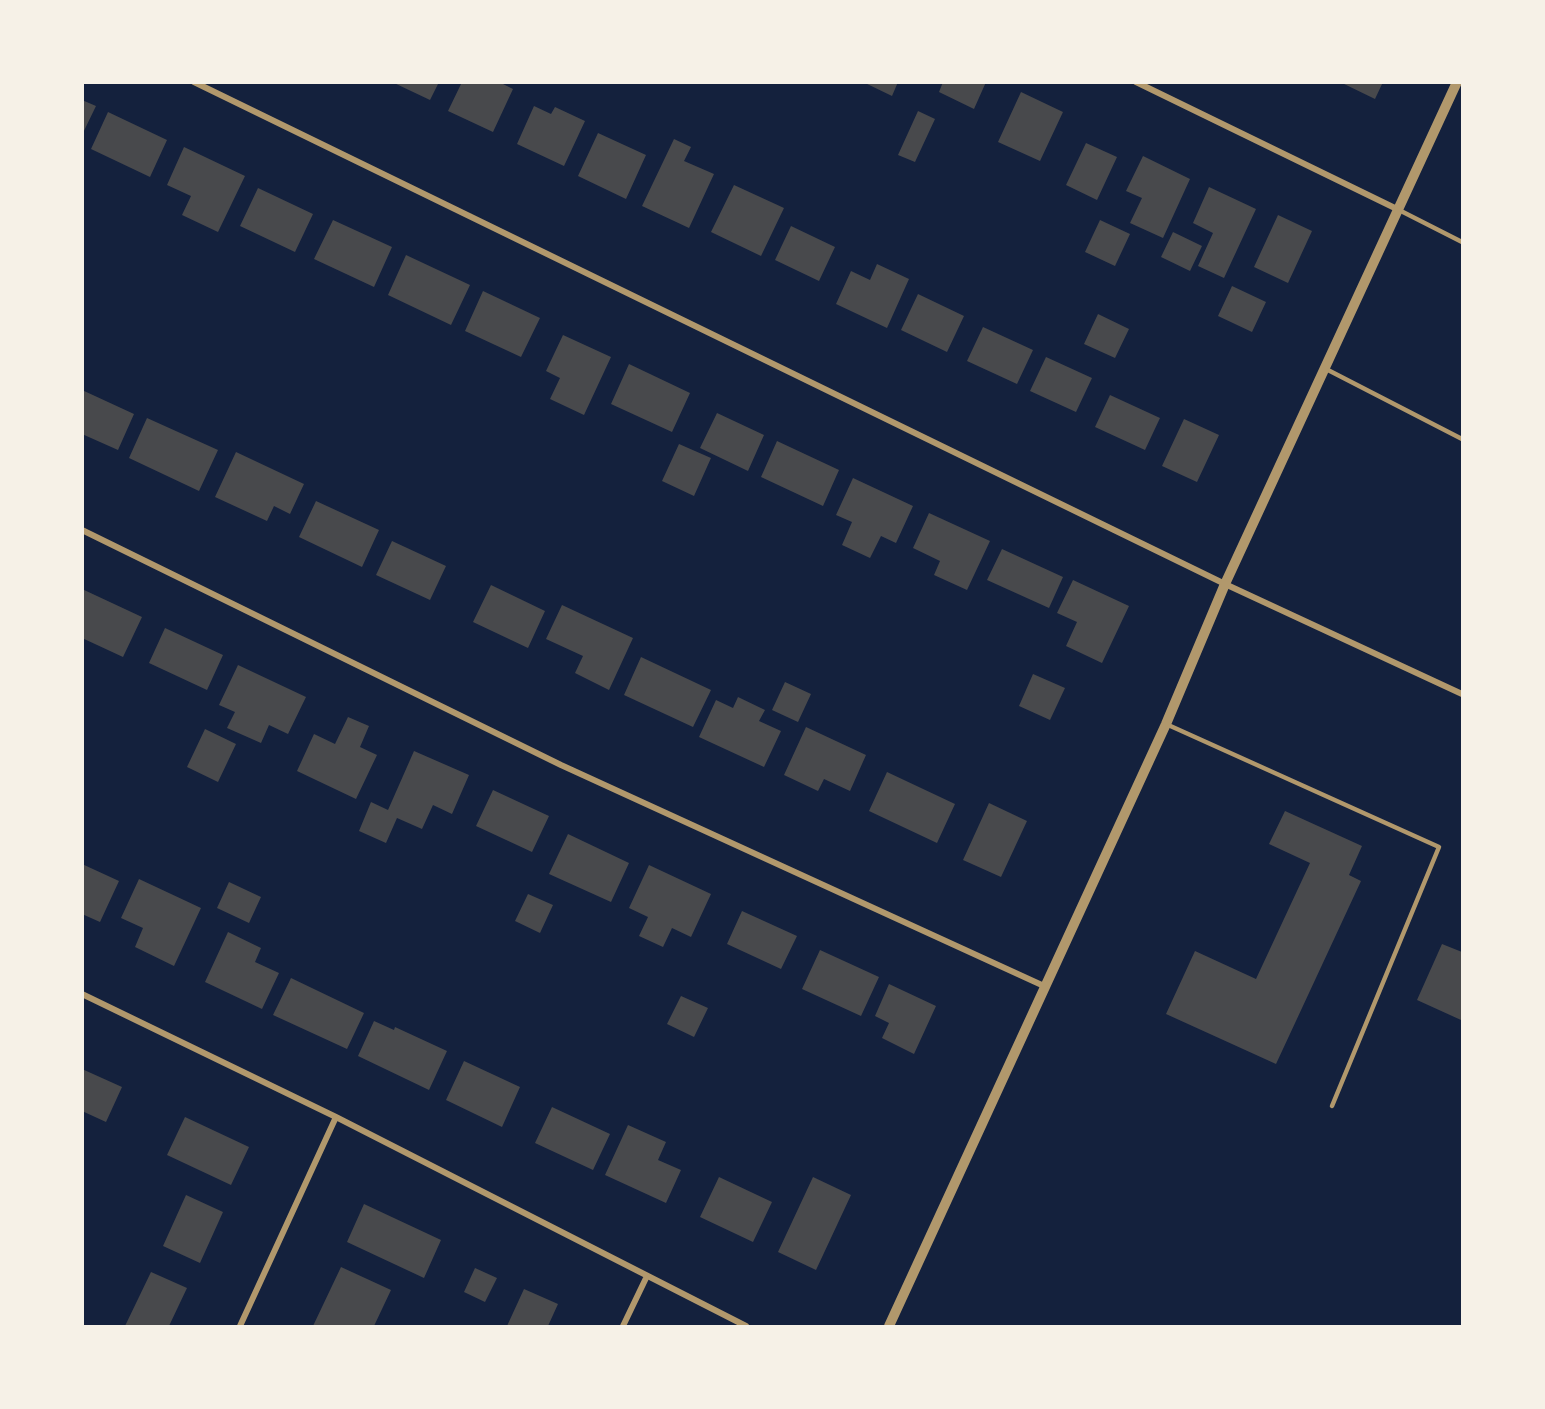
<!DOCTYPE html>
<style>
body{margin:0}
#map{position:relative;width:1545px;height:1409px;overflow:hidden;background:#14213d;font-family:"PT Serif",serif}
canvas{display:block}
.frame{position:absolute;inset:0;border:84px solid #f6f1e7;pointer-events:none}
</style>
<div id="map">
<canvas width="1545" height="1409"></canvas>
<div class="frame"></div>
</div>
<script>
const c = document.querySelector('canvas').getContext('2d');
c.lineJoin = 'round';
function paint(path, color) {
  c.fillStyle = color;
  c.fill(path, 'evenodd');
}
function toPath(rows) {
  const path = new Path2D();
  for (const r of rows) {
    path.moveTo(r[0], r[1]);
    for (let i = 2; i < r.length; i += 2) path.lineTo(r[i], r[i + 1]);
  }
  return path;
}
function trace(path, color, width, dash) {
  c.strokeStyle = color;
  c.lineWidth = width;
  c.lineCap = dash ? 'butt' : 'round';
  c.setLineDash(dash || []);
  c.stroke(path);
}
const building = toPath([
 [392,82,439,82,430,100],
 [462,82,499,82,513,89,493,132,448,111],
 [863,82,898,82,892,96],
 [943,82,986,82,974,109,939,92],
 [1340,82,1383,82,1375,99],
 [1021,92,1063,112,1040,161,998,142],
 [82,100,96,106,82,135],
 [534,106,551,114,555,107,585,121,564,166,517,144],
 [918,111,935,119,915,162,898,155],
 [108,112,167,140,150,177,91,149],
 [598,133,646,155,626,199,578,176],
 [674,139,691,147,684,161,714,174,689,228,642,206],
 [1086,143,1117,157,1097,200,1066,185],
 [184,147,245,176,218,232,182,215,191,196,167,185],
 [1143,156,1190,179,1163,238,1130,223,1142,198,1126,191],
 [734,185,784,208,761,256,711,232],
 [1209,187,1256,209,1224,278,1198,266,1213,233,1193,223],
 [258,188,313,214,295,252,240,226],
 [1278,215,1312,231,1288,283,1254,267],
 [333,220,392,247,374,287,314,259],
 [1100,220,1130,234,1115,266,1085,252],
 [791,226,835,247,819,281,775,260],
 [1173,232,1202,246,1190,271,1161,257],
 [406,255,470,285,451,325,388,295],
 [877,264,909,279,887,328,836,304,851,271,870,280],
 [1232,286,1266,302,1252,332,1218,316],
 [483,291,540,318,521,357,465,331],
 [918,294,964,316,947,352,901,330],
 [1098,314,1129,329,1115,358,1084,344],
 [983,327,1033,350,1017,384,967,361],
 [563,335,611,357,584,415,550,399,560,378,546,371],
 [1046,357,1092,378,1076,412,1030,391],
 [629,364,690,393,672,432,611,404],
 [82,390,134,414,118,450,82,434],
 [1110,395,1160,418,1145,450,1095,427],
 [717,413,764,435,748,471,700,448],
 [147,418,218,450,199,491,129,458],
 [1184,419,1219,435,1197,482,1162,466],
 [777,441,839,470,823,506,761,477],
 [679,444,711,458,694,496,662,481],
 [236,452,304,484,290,514,274,506,267,521,215,497],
 [853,478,913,506,896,543,881,536,870,558,842,545,852,522,836,515],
 [316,501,379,530,362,567,299,537],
 [929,513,990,541,967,590,934,575,940,561,913,548],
 [392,541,446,566,430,600,376,575],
 [1002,549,1063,577,1049,608,987,580],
 [1073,580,1129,606,1102,663,1066,646,1077,622,1057,613],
 [491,585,545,611,528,648,473,622],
 [82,589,142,617,123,657,82,638],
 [562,605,633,638,609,690,575,673,583,656,546,639],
 [165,628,223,655,207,690,149,663],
 [641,657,711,690,693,727,624,695],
 [238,665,306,697,288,734,269,725,261,743,227,728,235,712,219,705],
 [1033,674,1065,688,1050,720,1019,706],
 [785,682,811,694,798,722,772,710],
 [738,697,765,710,759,721,781,731,764,767,699,737,716,700,733,708],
 [348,717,369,726,360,747,377,755,356,799,297,771,314,734,335,744],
 [806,727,866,755,850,791,824,779,818,791,784,775],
 [205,729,236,744,218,782,187,767],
 [414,751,469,775,452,814,433,805,422,829,397,818,386,843,359,831,371,802,388,810],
 [887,772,955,804,937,843,869,811],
 [493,790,549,816,532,852,476,826],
 [989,803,1027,821,1001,877,963,860],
 [1285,811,1362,846,1349,875,1361,881,1276,1064,1166,1014,1195,951,1256,979,1310,863,1269,844],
 [568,834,629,863,611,902,549,874],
 [82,864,119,881,100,922,82,914],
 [649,865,711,894,691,937,672,928,663,947,639,936,648,917,629,908],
 [139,879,201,908,174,966,135,947,143,928,121,918],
 [229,882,261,897,249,923,217,908],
 [528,894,553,905,540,933,515,921],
 [742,911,797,936,781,969,727,944],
 [228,932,261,948,255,962,279,973,262,1009,205,982],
 [1442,944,1462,952,1462,1016,1461,1020,1417,1000],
 [820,950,879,977,861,1016,802,989],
 [291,978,364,1013,347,1049,273,1015],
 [889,984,936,1006,914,1054,882,1038,889,1023,875,1016],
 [681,996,708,1008,694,1037,667,1024],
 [374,1021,394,1030,395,1027,447,1051,429,1090,358,1056],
 [464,1061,520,1087,502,1127,446,1100],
 [82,1069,122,1087,106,1122,82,1111],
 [552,1107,610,1134,593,1170,535,1143],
 [185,1117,249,1147,231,1185,167,1155],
 [628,1125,666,1142,658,1160,681,1170,666,1203,605,1175],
 [719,1177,772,1202,753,1242,700,1217],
 [813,1177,851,1195,816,1270,778,1252],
 [186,1195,223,1212,200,1263,163,1246],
 [364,1204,441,1240,424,1278,347,1242],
 [341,1267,391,1290,374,1326,313,1326],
 [475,1268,497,1278,485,1302,464,1292],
 [151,1272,187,1288,169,1326,125,1326],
 [524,1289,558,1304,548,1326,507,1326]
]);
const service = toPath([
 [1399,210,1462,242],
 [1326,369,1462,439],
 [1166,724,1439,847,1332,1106]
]);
const minor = toPath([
 [194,82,1225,584,1462,694],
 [1136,82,1399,210],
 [82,530,561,765,1044,986],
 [82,994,336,1117,746,1326],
 [240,1326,336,1117],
 [623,1326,647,1276]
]);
const tertiary = toPath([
 [889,1326,1166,724,1225,584,1457,82]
]);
paint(building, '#48494c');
trace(service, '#b1986c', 4.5);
trace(minor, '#b1986c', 6);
trace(tertiary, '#b1986c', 10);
</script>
